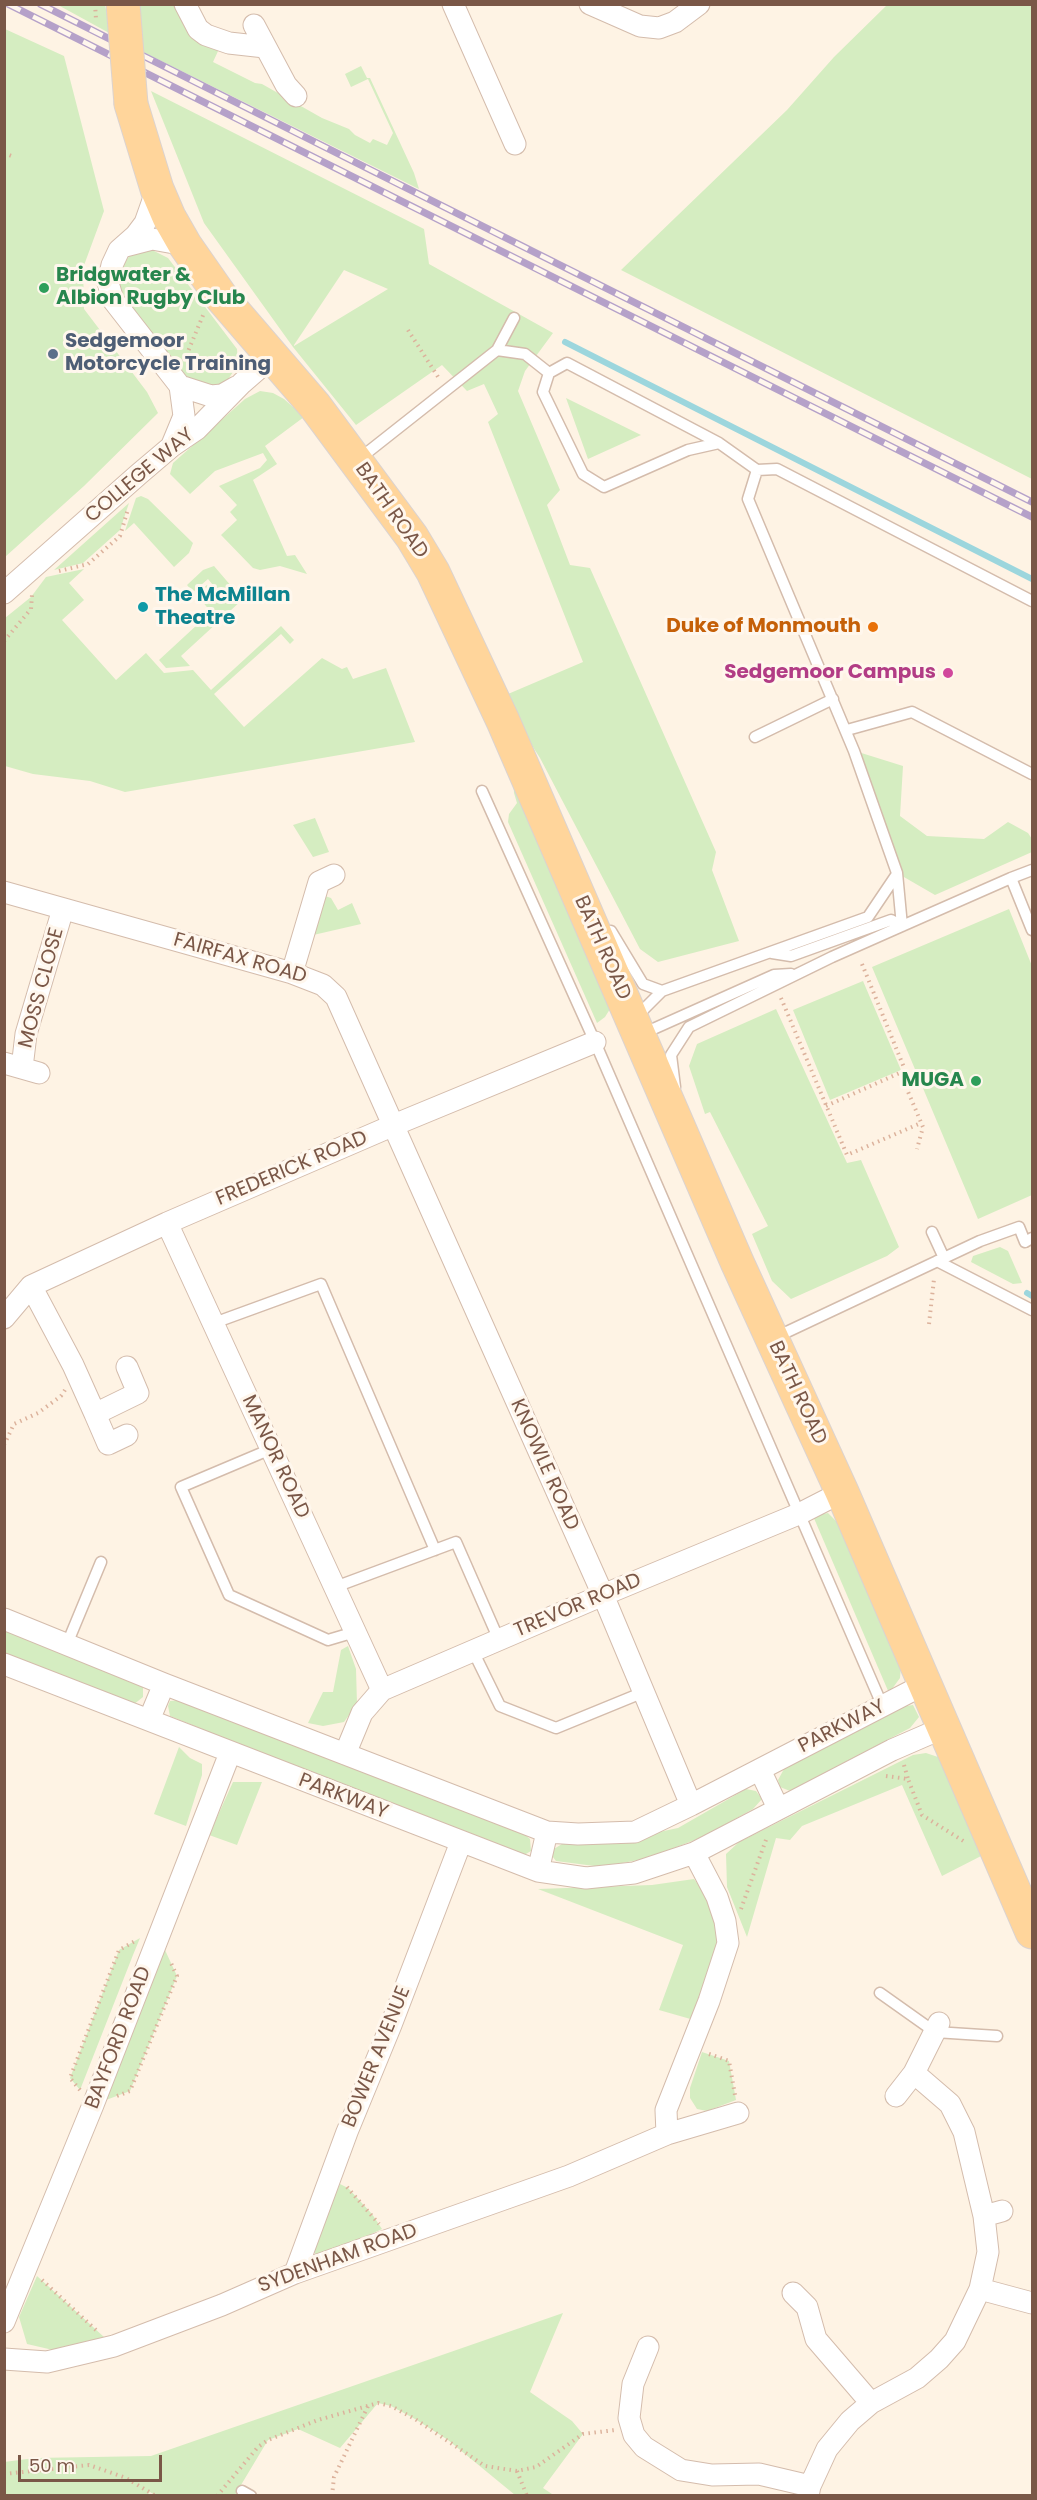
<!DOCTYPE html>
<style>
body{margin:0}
#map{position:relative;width:1037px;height:2500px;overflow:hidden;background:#fef3e4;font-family:Poppins,sans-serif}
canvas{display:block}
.frame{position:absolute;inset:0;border:6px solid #7a5747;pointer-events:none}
.scale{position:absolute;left:18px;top:2455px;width:144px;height:27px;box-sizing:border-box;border:3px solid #7a5747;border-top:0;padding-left:8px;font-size:18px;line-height:21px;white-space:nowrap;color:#7a5747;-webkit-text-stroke:4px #fff7ed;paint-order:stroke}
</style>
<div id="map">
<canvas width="1037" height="2500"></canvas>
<div class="frame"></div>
<div class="scale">50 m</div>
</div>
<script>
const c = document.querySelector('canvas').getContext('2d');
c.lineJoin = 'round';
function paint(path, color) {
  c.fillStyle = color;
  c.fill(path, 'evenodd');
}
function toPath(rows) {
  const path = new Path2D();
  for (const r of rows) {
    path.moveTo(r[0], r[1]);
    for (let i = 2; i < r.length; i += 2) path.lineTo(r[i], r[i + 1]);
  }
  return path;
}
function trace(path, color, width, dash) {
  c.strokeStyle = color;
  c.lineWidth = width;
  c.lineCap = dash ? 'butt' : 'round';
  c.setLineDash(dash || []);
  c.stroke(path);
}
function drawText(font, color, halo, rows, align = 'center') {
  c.font = font + ' Poppins,sans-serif';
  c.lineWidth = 6;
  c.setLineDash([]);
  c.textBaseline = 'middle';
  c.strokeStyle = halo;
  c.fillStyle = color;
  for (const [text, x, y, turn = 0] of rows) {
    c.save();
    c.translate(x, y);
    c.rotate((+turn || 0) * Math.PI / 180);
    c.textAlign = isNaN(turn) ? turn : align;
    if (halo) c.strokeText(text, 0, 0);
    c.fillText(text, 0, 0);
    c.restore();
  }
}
const green = toPath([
 [58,5,105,5,111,34],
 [139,5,176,5,219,49,213,62,255,83,262,84,322,118,349,129,355,135,370,143,373,139,387,145,393,133,368,79,351,87,345,74,361,66,367,78,370,78,414,173,419,189,137,49],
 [887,5,1032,5,1032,479,621,270,787,110,834,57],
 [5,29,64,56,104,211,83,268,84,309,147,392,158,413,84,486,5,557],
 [151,91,424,229,429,264,553,333,525,371,518,391,560,490,547,505,570,565,590,568,716,852,712,870,739,941,658,962,640,949,540,758,501,697,583,662,488,422,498,414,484,384,467,391,442,365,356,425,293,347,204,223],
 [344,270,388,289,294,346,294,345],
 [134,250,152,250,168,258,237,349,238,365,226,382,209,390,190,383,116,287,120,268],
 [260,391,273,393,284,399,304,417,265,446,277,464,253,480,287,556,295,555,307,574,280,566,260,570,253,568,221,535,237,520,230,512,237,505,219,486,260,468,267,460,263,453,215,471,190,494,170,474,173,463,245,399],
 [566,398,641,435,588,459],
 [141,496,148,499,193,543,189,553,174,567,134,523,125,531,136,498],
 [129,503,120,530,83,563,54,570],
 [214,566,232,587,222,596,208,579,193,592,187,585,203,570],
 [84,569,69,583,84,600,62,620,116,680,146,653,164,673,193,670,211,690,281,626,294,640,290,644,281,634,214,694,244,727,322,658,342,669,347,667,353,679,386,668,415,742,125,792,90,781,33,774,5,766,5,618,31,597,46,577],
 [207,585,222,602,234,591,242,600,181,656,190,666,166,668,159,660,211,612,196,594],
 [855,751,903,766,900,816,927,836,984,839,1008,822,1028,833,1032,839,1032,852,935,895,897,873],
 [513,776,610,1009,605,1017,597,1023,508,822,509,814,517,803,514,793],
 [315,818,329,852,313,857,293,825],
 [325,896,331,898,338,910,352,903,361,924,309,936],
 [1009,909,1032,966,1032,1195,978,1219,872,967],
 [863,981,901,1070,830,1100,793,1010],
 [776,1009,847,1163,861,1160,899,1247,887,1256,791,1299,772,1281,752,1234,768,1226,710,1112,705,1114,689,1066,697,1044],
 [1000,1247,1008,1251,1022,1283,1013,1284,971,1262,973,1256],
 [828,1513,837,1522,902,1654,900,1678,889,1693,813,1516],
 [4,1628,143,1682,143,1697,133,1705,5,1654],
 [348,1646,356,1669,357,1704,344,1722,323,1726,308,1723,323,1692,333,1692,341,1650],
 [182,1700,524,1834,530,1839,531,1851,519,1858,170,1716,168,1706,170,1701],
 [913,1705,919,1717,910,1728,790,1791,780,1787,778,1780,784,1769,899,1707],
 [179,1747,190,1758,202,1764,202,1775,186,1826,154,1814],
 [926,1753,941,1758,985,1854,942,1876,902,1785,802,1826,790,1840,776,1838,747,1937,727,1887,726,1854,739,1842,913,1755],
 [233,1782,262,1782,237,1845,209,1835],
 [746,1789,756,1791,762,1799,753,1809,705,1836,648,1858,602,1867,556,1861,549,1852,562,1844,641,1840,659,1832,678,1828],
 [694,1879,713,1904,721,1937,701,2022,659,2010,683,1945,538,1889,652,1885],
 [140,1938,133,1955,80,2090,70,2078,119,1950],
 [165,1950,177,1976,130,2091,106,2100],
 [702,2052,729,2061,736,2100,707,2111,697,2109,690,2098,690,2088],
 [340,2184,348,2188,372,2214,382,2229,326,2255,315,2255,315,2241],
 [37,2276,104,2337,53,2350,27,2344,19,2317],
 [563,2313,530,2392,572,2421,583,2434,543,2488,555,2496,515,2495,448,2440,415,2419,391,2406,378,2403,340,2448,298,2429,268,2440,235,2495,156,2496,150,2492,146,2496,5,2495,4,2462,35,2458,151,2456]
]);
const stream = toPath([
 [565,342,1032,579],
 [1027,1293,1032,1296]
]);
const path = toPath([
 [4,153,14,157],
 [408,330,440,380],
 [184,361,204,313],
 [59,571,88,564,120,536,128,509],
 [4,641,31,609,32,595],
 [862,964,905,1070,903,1080,923,1127,917,1149],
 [781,998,847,1155,921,1123],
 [826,1106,904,1071],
 [929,1324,934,1279],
 [4,1445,14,1424,38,1413,61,1396,65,1390],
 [904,1765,908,1779],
 [886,1776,908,1779,922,1815,965,1842],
 [741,1909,767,1837],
 [709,2054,729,2061,735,2095],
 [80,2090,70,2078,119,1950,137,1940],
 [117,2096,130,2091,177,1976,170,1961],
 [347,2187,379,2224],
 [42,2280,96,2330],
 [517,2471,527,2496],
 [4,2474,89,2465,126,2478,156,2496],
 [217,2496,258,2447,268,2440,318,2420,378,2403,391,2406,415,2419,485,2466,517,2471,536,2467,583,2434,615,2430],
 [332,2496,334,2477,368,2406]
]);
const service = toPath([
 [497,350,514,318],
 [719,443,567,363,549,373,543,392,583,474,604,487,688,450,719,443,757,470],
 [359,459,497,350,525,354,549,373],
 [847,730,912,712,1032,774],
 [755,737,833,699],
 [482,791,595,1042,883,1707],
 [1011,878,1032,870],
 [902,926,897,873,854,751,748,499,757,470,777,469,1032,601],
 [611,931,643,984,662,991,868,917,897,874],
 [772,953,791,956,891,920,902,926],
 [639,1018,639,1014,662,991],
 [642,1034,774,975,791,974],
 [675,1087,671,1055,689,1027,832,957,902,926,1011,878,1032,930],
 [932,1232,944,1258],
 [937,1261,1032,1310],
 [214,1323,321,1284,435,1550],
 [774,1338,980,1241,1019,1227,1025,1242,1032,1238],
 [271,1449,181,1487,229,1595,328,1640,355,1632],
 [335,1587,456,1542,499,1640],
 [67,1644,101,1562],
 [473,1651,500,1706,556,1728,644,1692],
 [880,1993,935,2032,997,2036],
 [242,2491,251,2496]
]);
const minor = toPath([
 [185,4,198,29,206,35,229,43,265,47],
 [453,4,515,144],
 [590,4,640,26,659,28,675,22,699,4],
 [254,25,286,85,296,96],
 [157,189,145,223,136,235,119,250,112,265,108,283,113,300,180,386,184,416,172,445],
 [125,246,152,239,185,245],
 [180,386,211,396,222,395,236,387],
 [4,593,139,474,172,446,197,429,242,383,273,356],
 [4,892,292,973,323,985,336,997,603,1595,691,1805],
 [292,973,319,882,334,875],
 [4,1063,39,1073],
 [22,1068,26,1034,63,909],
 [167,1223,382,1690],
 [31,1286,73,1365,95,1414],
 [4,1318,31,1286,167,1223,394,1125,595,1042],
 [127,1367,138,1393,95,1414,108,1444,127,1435],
 [4,1619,164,1684,547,1832,578,1834,635,1832,691,1805,925,1684],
 [4,1664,538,1871,586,1878,634,1873,694,1853,892,1750,945,1727],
 [149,1720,164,1684],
 [345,1754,362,1713,382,1690,603,1595,801,1513,842,1492],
 [760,1770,778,1808],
 [538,1871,547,1832],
 [896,2096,914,2073],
 [667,2134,666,2110,709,2001,728,1943,725,1921,717,1897,694,1853],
 [984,2216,1002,2211],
 [295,2273,347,2132,391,2025,461,1842],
 [980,2289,1032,2303],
 [793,2293,807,2307,816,2339,871,2403],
 [4,2322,93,2105,230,1753],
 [648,2347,633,2384,629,2418,634,2435,644,2447,681,2470,712,2475,759,2474,810,2486],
 [4,2359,47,2362,114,2346,222,2305,295,2273,569,2176,667,2134,738,2113],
 [808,2496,810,2486,827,2449,850,2421,871,2403,917,2378,939,2359,955,2341,980,2289,988,2252,984,2216,964,2132,950,2104,914,2073,939,2023]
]);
const primary = toPath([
 [131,104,157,189,169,217,185,245,222,298,315,406,412,537,433,572,503,721,737,1262,842,1492,1032,1932]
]);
const rail = toPath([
 [8,4,1032,517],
 [40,4,1032,502]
]);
const pathBridge = toPath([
 [95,4,96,19]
]);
const primaryBridge = toPath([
 [123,4,131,104]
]);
const markers = [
 [44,288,6,"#2e9e5b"],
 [53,354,6,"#5c6f8a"],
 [143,607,6,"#0f9aa8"],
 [873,627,6,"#e8710a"],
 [948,673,6,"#d1479c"],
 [976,1081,6,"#2e9e5b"]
];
const leisureNames = [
 ["Bridgwater &",56,276],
 ["Albion Rugby Club",56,299],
 ["MUGA",964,1081,"right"]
];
const serviceNames = [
 ["Sedgemoor",65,342],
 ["Motorcycle Training",65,365]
];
const streetNames = [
 ["COLLEGE WAY",140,476,-40],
 ["BATH ROAD",391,511,55],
 ["BATH ROAD",602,948,66],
 ["FAIRFAX ROAD",240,959,16],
 ["MOSS CLOSE",42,988,-75],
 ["FREDERICK ROAD",292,1169,-23],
 ["BATH ROAD",797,1393,65],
 ["MANOR ROAD",275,1457,65],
 ["KNOWLE ROAD",544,1465,66],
 ["TREVOR ROAD",578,1606,-23],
 ["PARKWAY",842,1727,-27],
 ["PARKWAY",343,1797,21],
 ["BAYFORD ROAD",119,2038,-69],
 ["BOWER AVENUE",377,2057,-68],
 ["SYDENHAM ROAD",338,2259,-20]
];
const cultureNames = [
 ["The McMillan",155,596],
 ["Theatre",155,619]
];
const foodNames = [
 ["Duke of Monmouth",861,627]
];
const hotelNames = [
 ["Sedgemoor Campus",936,673]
];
paint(green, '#d5edc1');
trace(stream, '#9cd6dd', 6);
trace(service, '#d4bcac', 13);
trace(minor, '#d4bcac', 23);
trace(primary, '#dcd3cf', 35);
trace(path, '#dcb29c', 4, [1.5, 4.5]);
trace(service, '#fff', 10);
trace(minor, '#fff', 21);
trace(primary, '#ffd59b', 33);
trace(rail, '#b5a1c9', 7);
trace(rail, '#fff7ed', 4.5, [14]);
trace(primaryBridge, '#dcd3cf', 35, []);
trace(pathBridge, '#dcb29c', 4, [1.5, 4.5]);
trace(primaryBridge, '#ffd59b', 33);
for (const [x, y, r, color] of markers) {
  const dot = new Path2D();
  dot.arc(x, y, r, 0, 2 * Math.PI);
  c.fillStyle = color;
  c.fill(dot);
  trace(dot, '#fff7ed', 2);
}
drawText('bold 20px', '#27864d', '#fff7ed', leisureNames, 'left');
drawText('bold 20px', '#4e5e75', '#fff7ed', serviceNames, 'left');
drawText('20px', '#7a5747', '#fff7ed', streetNames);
drawText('bold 20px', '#0d838f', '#fff7ed', cultureNames, 'left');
drawText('bold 20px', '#c56008', '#fff7ed', foodNames, 'right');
drawText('bold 20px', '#b23c85', '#fff7ed', hotelNames, 'right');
</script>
